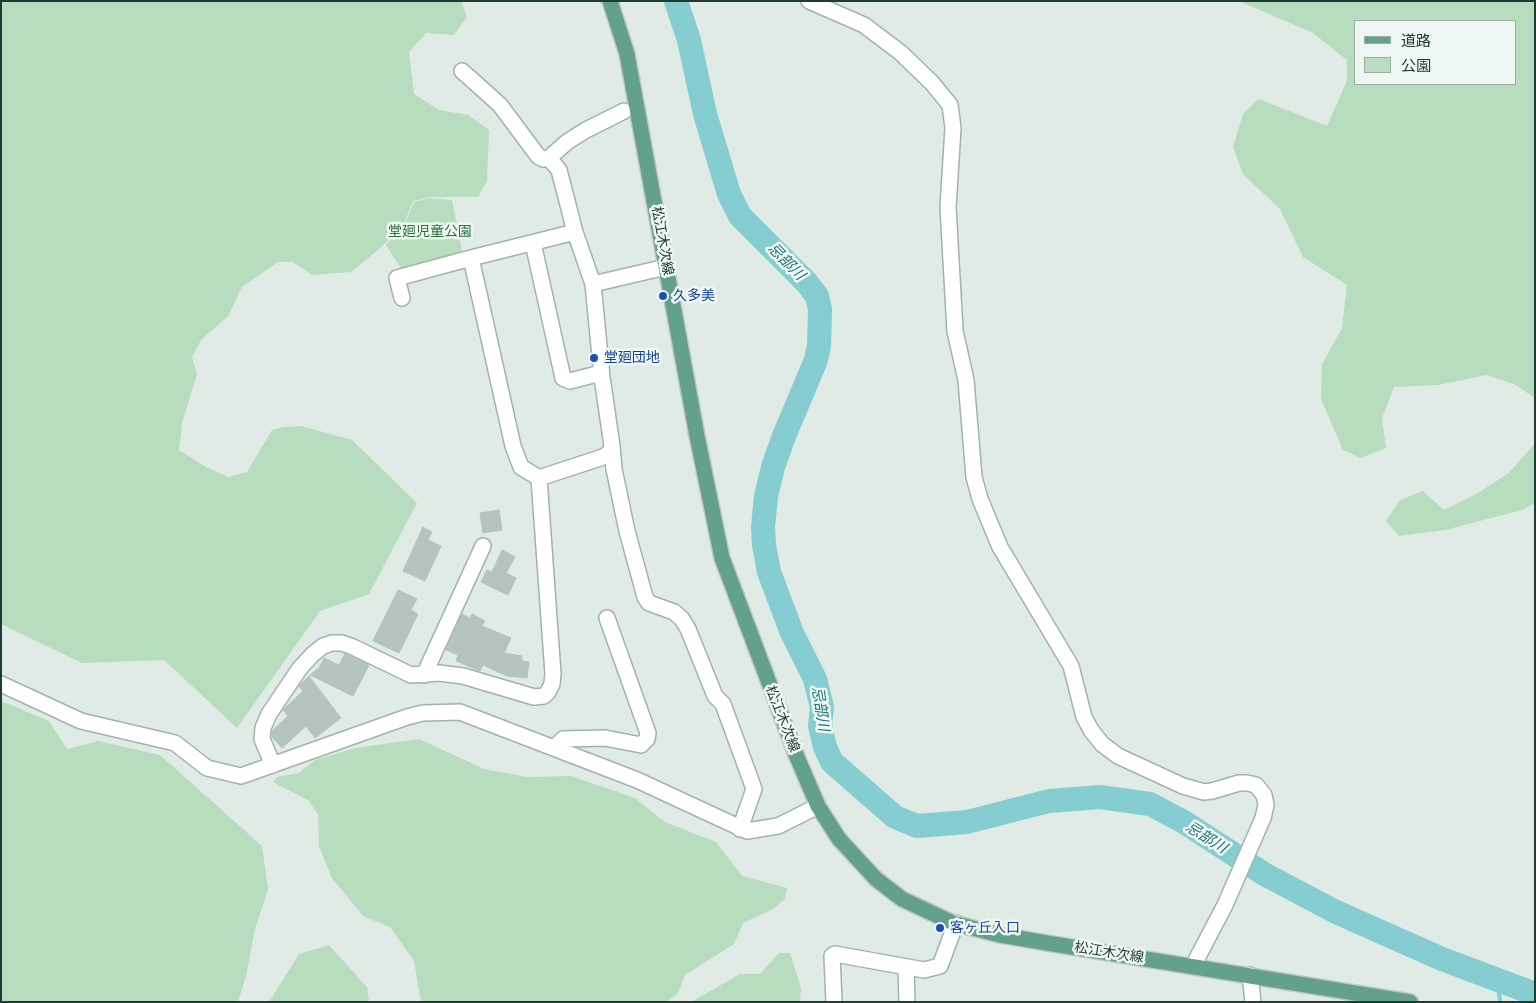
<!DOCTYPE html>
<meta charset="utf-8">
<style>
body{margin:0}
#map{position:relative;width:1536px;height:1003px;overflow:hidden;background:#dfebe4;font-family:Arial,"Noto Sans JP",sans-serif}
canvas{display:block}
.frame{position:absolute;inset:0;border:2px solid #203b31;pointer-events:none}
.legend{position:absolute;left:1354px;top:20px;width:162px;height:65px;box-sizing:border-box;background:#eff7f2;border:1px solid #9caca5;margin:0;padding:6px 9px;list-style:none;font-size:15px;color:#203b31}
.legend li{display:flex;align-items:center;gap:10px;height:25px}
.legend b{width:25px;border:1px solid #9caca5}
</style>
<div id="map">
<canvas width="1536" height="1003"></canvas>
<div class="frame"></div>
<ul class="legend">
<li><b style="height:6px;background:#63a18b"></b>道路</li>
<li><b style="height:14px;background:#b7dcbe"></b>公園</li>
</ul>
</div>
<script>
const c = document.querySelector('canvas').getContext('2d');
c.lineJoin = 'round';
function paint(path, color) {
  c.fillStyle = color;
  c.fill(path, 'evenodd');
}
function toPath(rows) {
  const path = new Path2D();
  for (const r of rows) {
    path.moveTo(r[0], r[1]);
    for (let i = 2; i < r.length; i += 2) path.lineTo(r[i], r[i + 1]);
  }
  return path;
}
function trace(path, color, width, dash) {
  c.strokeStyle = color;
  c.lineWidth = width;
  c.lineCap = dash ? 'butt' : 'round';
  c.setLineDash(dash || []);
  c.stroke(path);
}
function drawText(font, color, halo, rows, align = 'center') {
  c.font = font + ' Arial,"Noto Sans JP",sans-serif';
  c.lineWidth = 5;
  c.setLineDash([]);
  c.textBaseline = 'middle';
  c.strokeStyle = halo;
  c.fillStyle = color;
  for (const [text, x, y, turn = 0] of rows) {
    c.save();
    c.translate(x, y);
    c.rotate((+turn || 0) * Math.PI / 180);
    c.textAlign = isNaN(turn) ? turn : align;
    if (halo) c.strokeText(text, 0, 0);
    c.fillText(text, 0, 0);
    c.restore();
  }
}
const green = toPath([
 [1,1,461,1,467,17,454,35,426,33,409,52,414,94,439,110,468,115,489,130,487,181,478,197,431,197,413,201,403,226,377,251,351,272,312,275,293,262,278,262,242,287,228,316,201,340,192,357,197,374,182,423,179,450,204,466,228,477,247,472,272,430,283,427,301,426,352,440,417,503,369,594,320,611,237,728,164,660,82,663,1,624],
 [1239,1,1535,1,1535,398,1514,384,1486,375,1438,385,1394,387,1382,418,1386,448,1361,458,1343,450,1321,399,1322,364,1342,328,1347,285,1303,257,1280,209,1243,174,1233,147,1243,114,1259,99,1327,126,1347,81,1347,60,1313,33],
 [1515,21,1515,84,1355,84,1355,21],
 [430,198,452,200,462,251,402,270,386,245,404,226,414,202],
 [1535,443,1535,503,1522,510,1445,530,1399,536,1386,521,1400,500,1423,491,1444,510,1478,493,1509,473],
 [1,701,49,721,67,749,98,741,160,755,262,846,268,889,255,929,246,976,238,1002,1,1002],
 [419,739,484,769,527,777,571,776,635,798,665,822,716,842,742,876,787,888,785,899,773,909,743,923,734,944,685,975,678,993,667,1002,421,1002,414,961,390,927,363,916,332,878,319,846,318,814,308,800,273,782,277,777,299,773,315,760,355,748],
 [329,945,367,987,369,1002,269,1002,299,954],
 [779,953,790,953,801,988,800,1002,691,1002,740,974,760,974]
]);
const stream = toPath([
 [1498,982,1500,1002]
]);
const river = toPath([
 [676,1,689,40,705,114,729,194,740,216,807,283,817,296,820,309,819,346,816,360,784,436,773,467,766,496,763,527,764,545,769,572,792,633,815,679,822,707,820,726,825,747,832,762,895,817,917,826,967,822,1049,801,1100,797,1150,804,1184,822,1264,874,1336,912,1442,959,1535,994]
]);
const building = toPath([
 [499,510,502,530,483,533,480,513,499,510],
 [423,527,432,532,428,540,441,546,425,581,403,571,423,527],
 [502,550,515,557,506,573,516,578,508,595,481,582,487,570,492,572,502,550],
 [398,590,417,599,411,610,418,614,399,653,373,641,398,590],
 [462,614,470,618,472,614,485,621,482,626,511,638,504,653,522,656,522,661,529,662,527,678,507,676,483,665,480,671,456,661,458,655,446,650,462,614],
 [345,654,369,665,353,696,310,675,319,668,324,658,339,665,345,654],
 [309,676,341,718,315,738,306,726,282,748,272,737,272,731,288,716,283,710,303,691,299,686,309,676]
]);
const minor = toPath([
 [809,1,864,25,901,53,932,83,950,105,953,128,948,207,955,331,966,380,974,477,980,499,1000,547,1071,666,1084,717,1091,730,1102,744,1118,756,1183,786,1204,792,1212,791,1239,783,1247,783,1256,785,1264,795,1266,805,1263,818,1225,905,1193,966],
 [462,71,500,105,538,156,543,159,549,158,567,142,586,130,624,111],
 [549,158,559,170,575,232],
 [533,243,563,378,570,381,601,373],
 [593,284,666,267],
 [402,298,397,278,471,258,575,232,593,284,602,377,612,446,610,452,603,457,539,478,521,467,513,446,471,258],
 [612,446,614,469,627,531,645,597,649,603,674,612,682,619,688,629,715,696,723,704,754,789,740,829],
 [424,675,483,546],
 [1,684,81,721,175,743,207,768,241,776,407,717,423,713,460,712,637,780,747,831,778,826,818,806],
 [555,747,563,739,605,738,641,745,647,739,648,733,607,618],
 [273,765,262,739,263,728,269,714,300,668,313,654,323,646,332,643,342,643,353,647,411,675,439,673,463,676,534,697,544,696,548,692,552,684,553,674,539,478],
 [906,968,907,1002],
 [1250,975,1253,1002],
 [834,1002,832,956,835,954,924,970,940,966,956,923]
]);
const major = toPath([
 [610,1,627,54,697,436,722,558,797,757,818,806,839,839,876,879,902,899,953,923,1000,935,1053,944,1410,1002]
]);
const markers = [
 [663,296,5,"#1a4fb4"],
 [594,358,5,"#1a4fb4"],
 [940,928,5,"#1a4fb4"]
];
const parkNames = [
 ["堂廻児童公園",430,232]
];
const streetNames = [
 ["松江木次線",662,241,80],
 ["松江木次線",782,719,69],
 ["松江木次線",1109,953,9]
];
const transitNames = [
 ["久多美",673,296],
 ["堂廻団地",604,358],
 ["客ヶ丘入口",950,928]
];
const waterNames = [
 ["忌部川",786,262,45],
 ["忌部川",820,709,81],
 ["忌部川",1206,838,32]
];
paint(green, '#b7dcbe');
trace(stream, '#86cdd1', 4);
trace(river, '#86cdd1', 24);
paint(building, '#b4c5bd');
trace(building, '#b2c4bb', 1);
trace(minor, '#a2b3ab', 18);
trace(major, '#c1c8c5', 18);
trace(minor, '#fff', 15);
trace(major, '#63a18b', 15);
for (const [x, y, r, color] of markers) {
  const dot = new Path2D();
  dot.arc(x, y, r, 0, 2 * Math.PI);
  c.fillStyle = color;
  c.fill(dot);
  trace(dot, '#eff7f2', 2);
}
drawText('14px', '#2a723e', '#eff7f2', parkNames);
drawText('14px', '#203b31', '#eff7f2', streetNames);
drawText('14px', '#164399', '#eff7f2', transitNames, 'left');
drawText('italic 15px', '#1a7177', '#eff7f2', waterNames);
</script>
